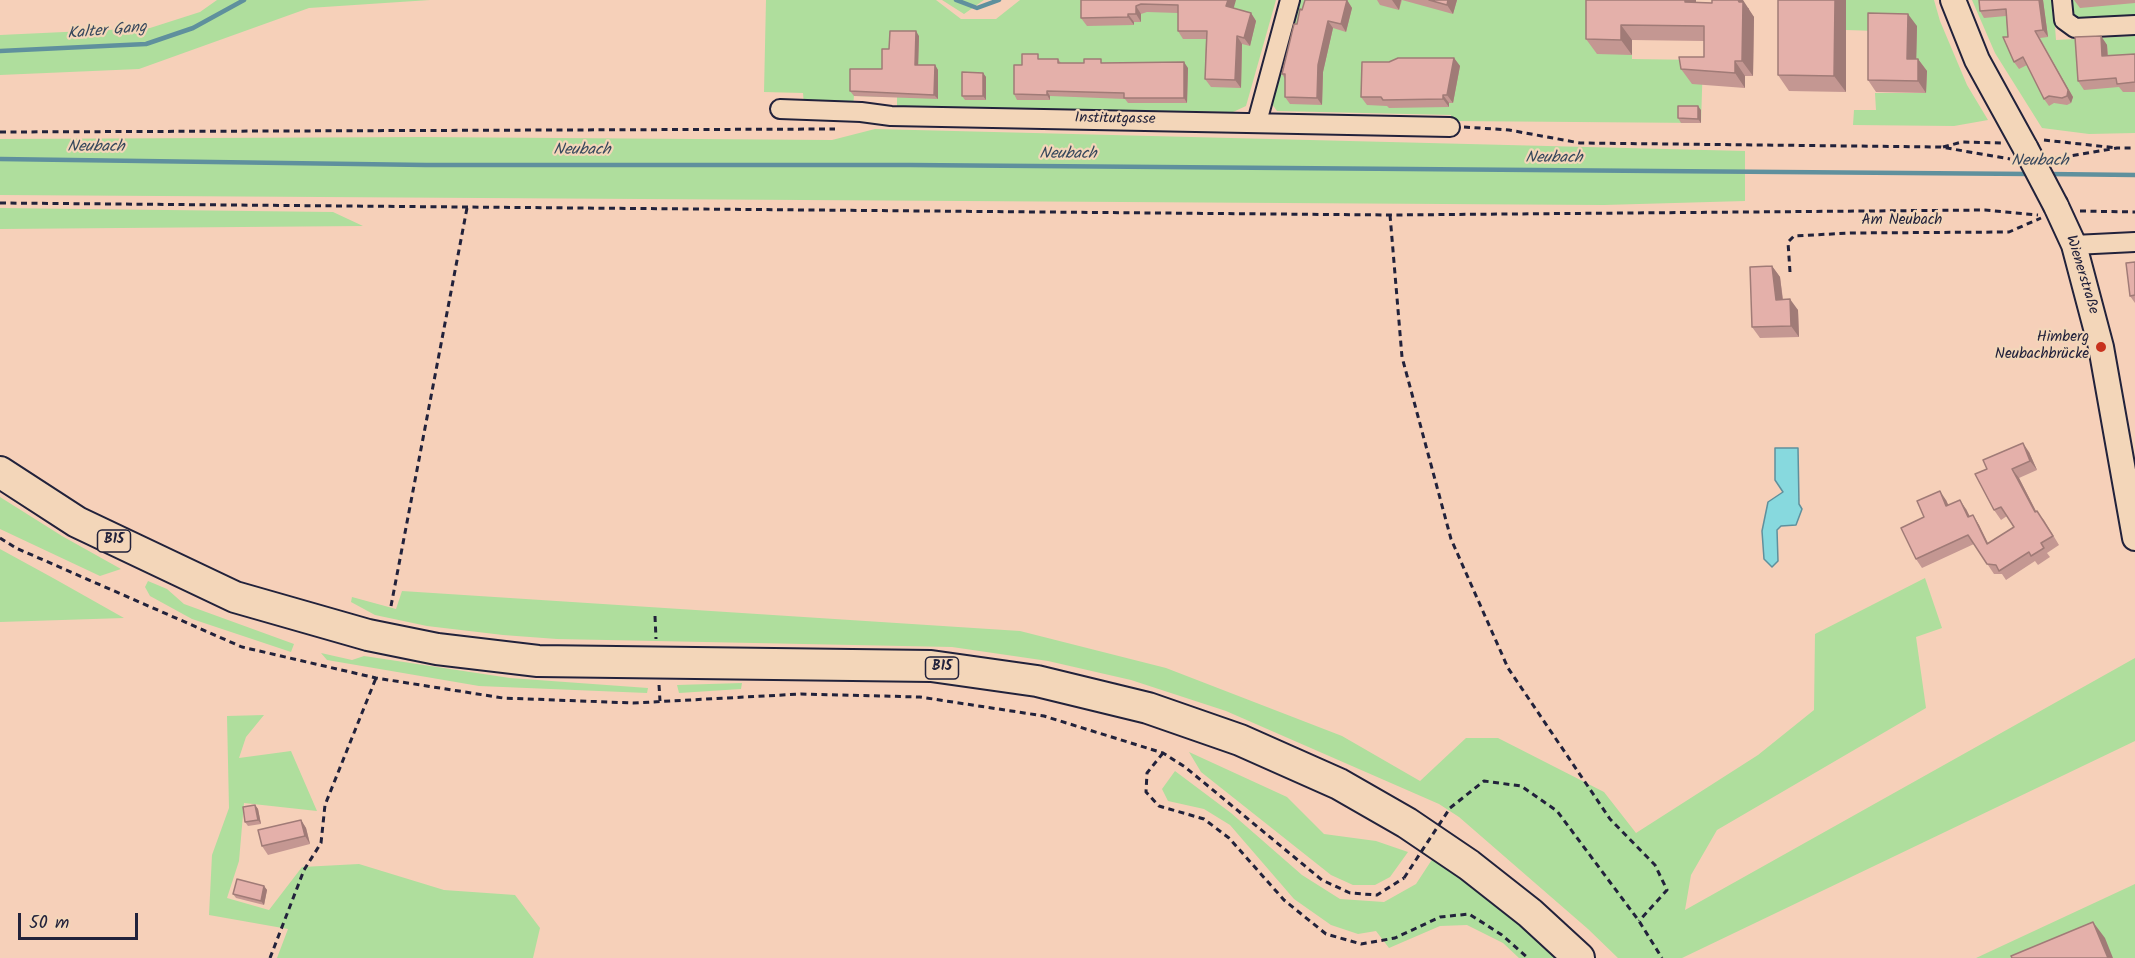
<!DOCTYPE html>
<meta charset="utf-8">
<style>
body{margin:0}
#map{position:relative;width:2135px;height:958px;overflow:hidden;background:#f6d0b9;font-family:Kalam,sans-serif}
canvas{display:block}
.scale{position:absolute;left:18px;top:913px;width:120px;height:27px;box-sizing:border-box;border:3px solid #22223b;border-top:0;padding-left:8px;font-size:18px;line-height:21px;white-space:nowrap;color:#22223b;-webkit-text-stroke:4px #f3d6b9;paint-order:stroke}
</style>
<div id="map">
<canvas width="2135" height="958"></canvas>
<div class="scale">50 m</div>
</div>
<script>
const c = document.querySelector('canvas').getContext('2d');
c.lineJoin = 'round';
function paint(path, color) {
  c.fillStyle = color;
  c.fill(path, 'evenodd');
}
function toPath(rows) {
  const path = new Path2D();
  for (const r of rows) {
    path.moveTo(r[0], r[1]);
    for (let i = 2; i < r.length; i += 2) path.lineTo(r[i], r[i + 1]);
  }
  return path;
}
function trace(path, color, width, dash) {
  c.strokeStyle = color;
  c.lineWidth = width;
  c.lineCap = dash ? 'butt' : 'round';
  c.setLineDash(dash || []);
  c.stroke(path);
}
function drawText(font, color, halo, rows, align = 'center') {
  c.font = font + ' Kalam,sans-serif';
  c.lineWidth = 4.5;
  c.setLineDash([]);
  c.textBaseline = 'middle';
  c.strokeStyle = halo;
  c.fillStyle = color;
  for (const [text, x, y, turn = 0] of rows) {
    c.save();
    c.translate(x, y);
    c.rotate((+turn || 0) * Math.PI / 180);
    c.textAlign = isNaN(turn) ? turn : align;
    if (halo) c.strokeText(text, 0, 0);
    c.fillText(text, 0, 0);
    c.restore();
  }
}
const green = toPath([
 [217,0,430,0,309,8,139,69,0,75,0,35,150,28,200,12],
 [766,0,936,0,961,19,996,19,1020,0,1276,0,1246,106,1233,112,897,108,897,97,854,96,853,106,804,105,803,93,764,92],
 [942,0,984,0,964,14],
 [1300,0,1597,0,1597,41,1632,41,1632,59,1703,60,1701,123,1451,121,1451,115,1277,111,1272,104],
 [1846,0,1934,0,1940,21,1967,85,1988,120,1954,126,1853,125,1854,110,1876,110,1875,93,1926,93,1877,31,1846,30],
 [1972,0,2053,0,2056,40,2135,36,2135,133,2089,134,2042,128,1995,53],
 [2071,0,2135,0,2135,17,2081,21,2072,14],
 [875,129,1745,151,1745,201,1604,205,0,195,0,139,423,137,832,140],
 [0,208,333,212,363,226,0,229],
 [0,497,62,536,121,569,100,576,0,529],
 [0,549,53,578,124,618,0,622],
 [1925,578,1942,628,1916,637,1926,708,1717,830,1691,875,1685,910,2135,658,2135,741,1682,958,1618,958,1588,929,1459,817,1439,804,1226,711,1131,680,1048,661,952,647,557,639,503,635,427,626,375,615,351,602,352,597,396,609,402,591,1020,631,1166,668,1342,736,1420,781,1466,738,1498,738,1604,792,1636,833,1758,755,1814,710,1815,634],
 [148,581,167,589,184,604,294,644,291,652,192,619,150,596,145,587],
 [321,653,352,660,364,656,510,678,648,688,647,693,479,686,327,660],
 [742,683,741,689,679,693,677,685],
 [264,715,246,737,239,758,291,751,317,811,244,803,239,861,227,898,269,910,302,867,359,864,444,890,515,895,540,928,533,958,277,958,288,929,209,915,212,855,229,808,227,716],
 [1189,752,1287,797,1324,834,1376,841,1408,852,1390,877,1375,885,1353,885,1331,875,1201,772],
 [1175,771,1231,813,1302,875,1340,899,1384,902,1416,884,1433,858,1480,892,1559,958,1519,958,1503,943,1467,925,1440,926,1389,948,1376,931,1358,934,1331,925,1294,899,1230,825,1204,809,1168,801,1162,789],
 [2135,884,2135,958,1976,958]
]);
const water = toPath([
 [1775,448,1798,448,1799,504,1802,509,1796,525,1781,526,1777,530,1778,561,1772,567,1764,559,1762,531,1768,502,1783,492,1775,480,1775,448]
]);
const stream = toPath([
 [956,0,977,8,999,0],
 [0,51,146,44,193,28,244,0],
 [0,159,426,165,910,165,2030,174],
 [2048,174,2135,175]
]);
const path = toPath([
 [1464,127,1509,130,1580,143,1941,147,2010,159],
 [0,132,835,129],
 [2044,140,2117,148],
 [1943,147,1962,142,2002,143],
 [2052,159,2117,148,2135,148],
 [0,203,1390,215,1985,210,2038,215],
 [2080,211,2135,212],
 [1390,215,1402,357,1451,539,1508,668,1610,819,1655,865,1667,890,1639,921],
 [1790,272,1788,242,1794,236,1850,233,2009,232,2041,218],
 [0,538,16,548,242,647,376,678,503,698,633,703,801,694,920,697,1044,716,1163,753,1185,767,1322,880,1350,893,1377,895,1404,878],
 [391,606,467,208],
 [655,616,656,639],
 [659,685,660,701],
 [1163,753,1147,773,1146,792,1159,806,1204,819,1229,838,1284,900,1326,934,1361,944,1395,938,1440,917,1469,914,1502,935,1528,958],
 [1450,808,1484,781,1521,786,1557,811,1639,921,1662,958],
 [270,958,304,870,321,843,325,805,376,678]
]);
const minor = toPath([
 [2062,0,2064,20,2075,28,2135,25],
 [780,109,861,112,891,116,1450,127],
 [1257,122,1290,0],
 [2074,245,2135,242]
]);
const tertiary = toPath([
 [1953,0,1977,60,2026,149],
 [2056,206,2074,245,2101,347,2135,538]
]);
const primary = toPath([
 [0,472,77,522,235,597,368,635,437,649,538,661,931,666,1037,681,1148,708,1240,740,1339,784,1407,823,1469,865,1530,913,1579,958]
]);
const pathBridge = toPath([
 [1404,878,1450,808]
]);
const tertiaryBridge = toPath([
 [2026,149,2056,206]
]);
const wall = toPath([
 [1081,0,1234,8,1251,13,1256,21,1250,46,1242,44,1241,88,1211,87,1205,79,1206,39,1183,39,1178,31,1178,13,1147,12,1141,14,1141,22,1134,22,1134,25,1087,26,1081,18],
 [1347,0,1352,8,1346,32,1333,28,1323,72,1322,105,1290,104,1285,97,1285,79,1282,74,1297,24,1302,10],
 [1377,0,1457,0,1453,14,1402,0,1399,10,1380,5],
 [1586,0,1696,0,1696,2,1749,8,1749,11,1754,17,1753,76,1745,76,1745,88,1692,84,1681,69,1704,57,1704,41,1632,40,1632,55,1597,54,1586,39],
 [1846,0,1846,92,1789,91,1778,75],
 [2043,0,2048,37,2040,38,2073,97,2071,103,2067,105,2054,103,2049,106,2044,99,2027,65,2019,69,2014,62,2008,37,2006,16,1984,18,1980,11],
 [2074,0,2135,0,2135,3,2080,8],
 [1917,26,1916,59,1918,59,1927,71,1926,93,1876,92,1868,80],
 [919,36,918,65,935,65,938,70,938,99,854,96,850,91,882,69,889,49],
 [2101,36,2107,45,2108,56,2135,54,2135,92,2123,92,2119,87,2084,90,2078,81],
 [1454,58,1460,66,1453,103,1449,103,1449,107,1389,108,1387,106,1367,105,1361,97,1389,62],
 [1042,59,1058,59,1061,63,1104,63,1188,68,1187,103,1128,103,1125,99,1050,96,1050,100,1017,100,1014,94,1022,65],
 [983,73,986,77,986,100,965,100,962,96],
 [1701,110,1701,123,1681,123,1678,118],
 [2135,262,2135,303,2130,296],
 [1772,266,1780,277,1783,299,1798,310,1799,337,1760,338,1752,327],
 [2029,452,2037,470,2019,478,2036,511,2044,520,2059,545,2047,553,2050,557,2038,565,2035,561,2006,580,2002,574,1994,574,1974,544,1922,568,1916,559,1946,500,1949,506,1966,509,1970,517,1973,515,1979,525,1988,543,2014,527,2007,516,2001,520,1994,510,1975,474],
 [255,805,258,809,261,824,248,826,245,822],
 [301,820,306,828,310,844,268,855,262,846],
 [264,886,267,890,264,905,236,898,233,894]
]);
const shadedWall = toPath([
 [1228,0,1236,0,1232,14,1226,6],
 [1347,0,1352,8,1346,32,1341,24],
 [1392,0,1401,0,1399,10],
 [1448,0,1457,0,1453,14,1447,5],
 [1685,0,1696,0,1696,17,1685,2],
 [1738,0,1743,0,1754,17,1753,76,1742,61],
 [1835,0,1846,0,1846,92,1834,76],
 [2039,0,2043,0,2048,37,2043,30],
 [1136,6,1141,14,1141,22,1136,14],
 [1251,13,1256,21,1250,46,1244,38],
 [1128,14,1134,22,1134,25,1128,17],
 [1908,14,1917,26,1916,71,1907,59],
 [1328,21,1333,28,1323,72,1322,105,1317,98,1318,65],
 [1621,25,1632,40,1632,55,1621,40],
 [916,31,919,36,918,70,915,65],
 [2035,31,2073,97,2071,103,2067,96],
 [1237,36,1242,44,1241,88,1235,80],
 [2101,36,2107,45,2108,65,2102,56],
 [1454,58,1460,66,1453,103,1447,95],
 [1918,59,1927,71,1926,93,1918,81],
 [1735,61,1745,76,1745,88,1735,73],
 [1184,62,1188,68,1187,103,1184,98],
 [935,65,938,70,938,99,934,95],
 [983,73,986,77,986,100,983,96],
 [1047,91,1050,96,1050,100,1047,95],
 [1443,95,1449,103,1449,107,1443,99],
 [1698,106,1701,110,1701,123,1698,119],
 [1772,266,1780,277,1784,311,1776,300],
 [1790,299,1798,310,1799,337,1791,326],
 [2023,443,2029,452,2037,470,2030,461],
 [2012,469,2019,478,2041,521,2035,512],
 [1940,491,1946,500,1953,516,1946,506],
 [1960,500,1966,509,1975,527,1968,517],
 [1973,515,1979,525,1993,554,1987,544],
 [255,805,258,809,261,824,258,820],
 [301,820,306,828,310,844,305,836],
 [264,886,267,890,264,905,261,901],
 [2093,922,2105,938,2113,958,2108,958]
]);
const building = toPath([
 [1081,0,1228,0,1226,6,1251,13,1244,38,1237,36,1235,80,1205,79,1207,31,1178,31,1178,5,1141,4,1136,6,1136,14,1128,14,1128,17,1081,18,1081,0],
 [1305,0,1347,0,1341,24,1328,21,1318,65,1317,98,1285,97,1285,74,1282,74,1294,24,1297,24,1300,9,1302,10,1305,0],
 [1429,0,1448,0,1447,5,1429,0],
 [1586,0,1685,0,1685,2,1712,3,1712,0,1738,0,1739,2,1743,2,1742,61,1735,61,1735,73,1681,69,1679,57,1704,57,1704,26,1621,25,1621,40,1586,39,1586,0],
 [1778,0,1835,0,1834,76,1778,75,1778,0],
 [1979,0,2039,0,2043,30,2035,31,2068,90,2067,96,2062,98,2049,96,2044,99,2023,57,2014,62,2003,37,2008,37,2006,9,1980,11,1979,0],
 [1868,13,1908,14,1907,59,1918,59,1918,81,1868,80,1868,13],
 [890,31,916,31,915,65,935,65,934,95,850,91,850,69,882,69,882,49,889,49,890,31],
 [2101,36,2102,56,2135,54,2135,82,2117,84,2116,78,2078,81,2075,37,2101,36],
 [1022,54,1038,54,1038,59,1058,59,1058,63,1084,63,1084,59,1101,59,1101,63,1184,62,1184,98,1124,98,1124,93,1047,91,1047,95,1014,94,1014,65,1022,65,1022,54],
 [1398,58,1454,58,1447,95,1443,95,1443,99,1383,100,1381,97,1361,97,1362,62,1389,62,1398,58],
 [962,72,983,73,983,96,962,96,962,72],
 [1678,106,1698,106,1698,119,1678,118,1678,106],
 [2135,262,2135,295,2130,296,2126,263,2135,262],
 [1772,266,1776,300,1790,299,1791,326,1752,327,1750,267,1772,266],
 [2023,443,2030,461,2012,469,2035,512,2037,511,2053,536,2041,543,2044,548,2031,556,2029,552,1999,571,1996,565,1987,564,1968,535,1916,559,1901,528,1924,517,1917,501,1940,491,1946,506,1960,500,1968,517,1973,515,1987,544,2014,527,2001,507,1994,510,1975,474,1987,469,1983,460,2023,443],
 [255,805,258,820,245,822,243,807,255,805],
 [301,820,305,836,262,846,258,830,301,820],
 [237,879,264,886,261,901,233,894,237,879],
 [2093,922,2108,958,2012,958,2011,956,2093,922]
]);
const markers = [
 [2101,347,6,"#c8321e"]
];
const shields = [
 [114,541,33],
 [942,668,33]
];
const shieldNames = [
 ["B15",114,541],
 ["B15",942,668]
];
const streetNames = [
 ["Institutgasse",1115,120,1],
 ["Am Neubach",1902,221],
 ["Wienerstraße",2081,275,73]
];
const poiNames = [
 ["Himberg",2089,338],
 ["Neubachbrücke",2089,355]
];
const waterNames = [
 ["Kalter Gang",107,32,-5],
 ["Neubach",96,148],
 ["Neubach",582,151],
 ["Neubach",1068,155],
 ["Neubach",1554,159],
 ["Neubach",2040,162]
];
paint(green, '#afde9d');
paint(water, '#87d9de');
trace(water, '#5f909d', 1.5);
trace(stream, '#5f909d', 4.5);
trace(minor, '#22223b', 22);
trace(tertiary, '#22223b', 28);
trace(primary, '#22223b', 34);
trace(path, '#22223b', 3, [6, 4.5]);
trace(minor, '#f3d6b9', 18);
trace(tertiary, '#f3d6b9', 24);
trace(primary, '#f3d6b9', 30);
trace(tertiaryBridge, '#22223b', 28, []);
trace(pathBridge, '#22223b', 3, [6, 4.5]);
trace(tertiaryBridge, '#f3d6b9', 24);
paint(wall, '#c49792');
paint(shadedWall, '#a07b77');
paint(building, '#e4b0aa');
trace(building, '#a07b77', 1.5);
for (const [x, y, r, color] of markers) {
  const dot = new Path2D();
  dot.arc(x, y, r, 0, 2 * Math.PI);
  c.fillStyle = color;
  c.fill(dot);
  trace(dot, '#f3d6b9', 2);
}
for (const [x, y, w] of shields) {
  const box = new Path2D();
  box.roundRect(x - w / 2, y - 11, w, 22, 4.5);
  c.fillStyle = '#f3d6b9';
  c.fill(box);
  trace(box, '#22223b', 1.5);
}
drawText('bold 14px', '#22223b', null, shieldNames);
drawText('15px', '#22223b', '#f3d6b9', streetNames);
drawText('15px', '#22223b', '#f3d6b9', poiNames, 'right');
drawText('italic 16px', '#36475c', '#f3d6b9', waterNames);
</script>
